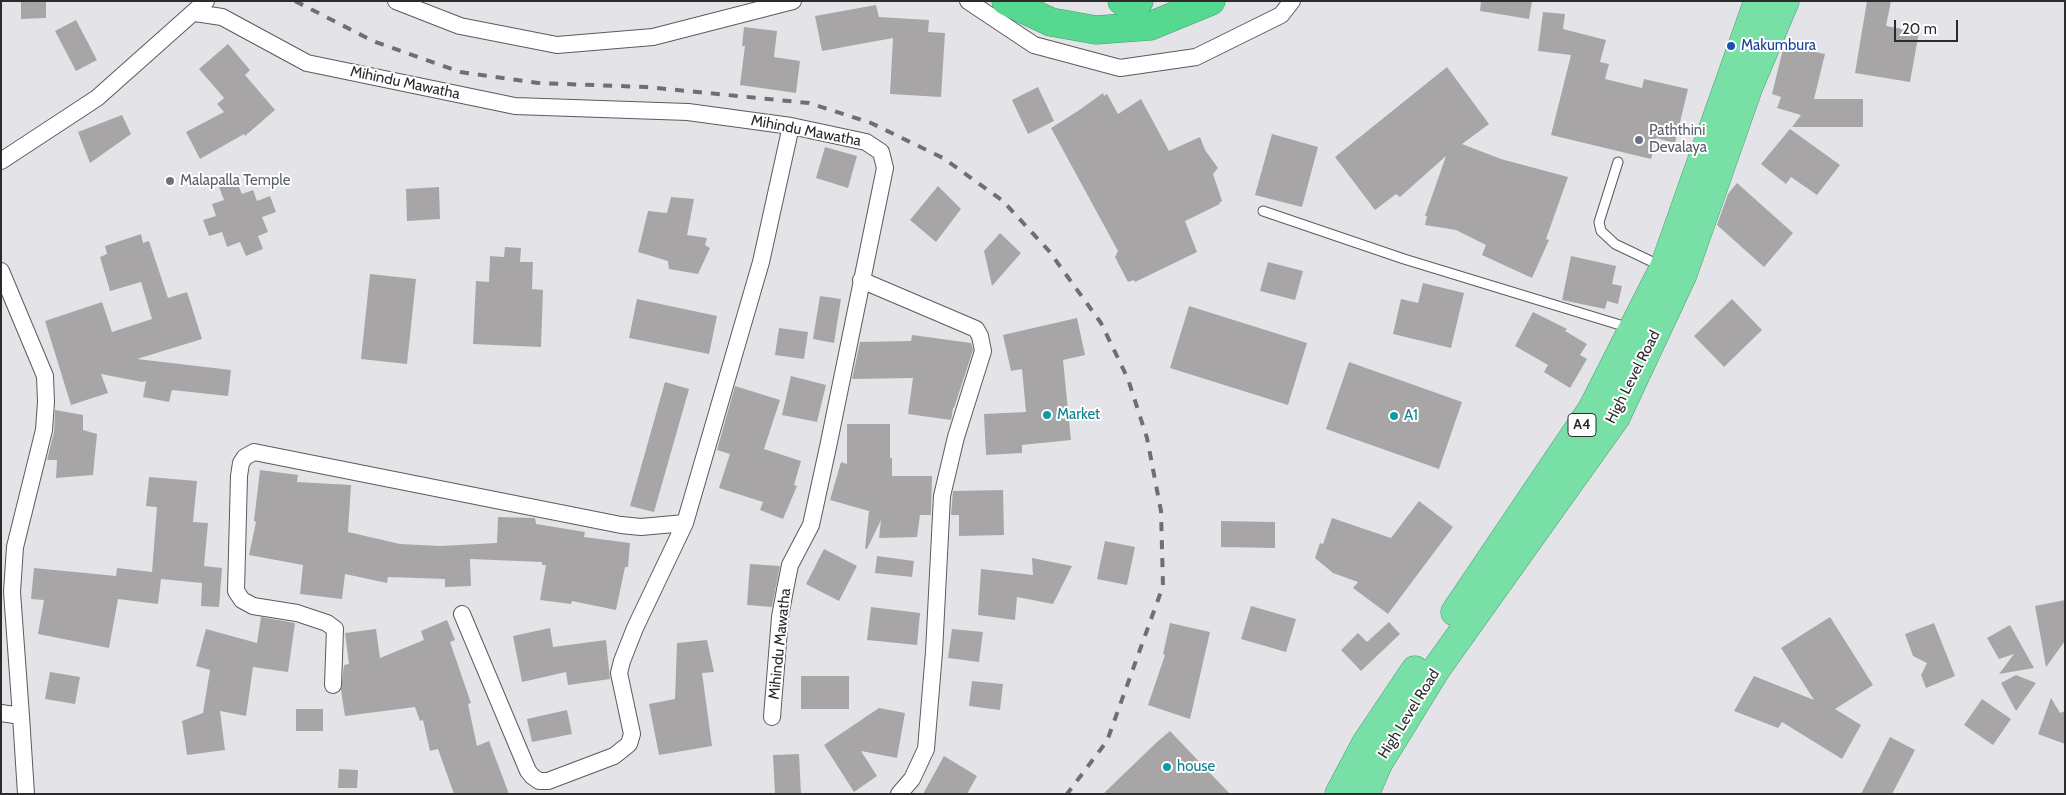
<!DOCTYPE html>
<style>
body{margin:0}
#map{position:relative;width:2066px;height:795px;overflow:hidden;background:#e4e4e8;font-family:Cabin,sans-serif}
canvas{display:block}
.frame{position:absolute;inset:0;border:2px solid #2b2b2c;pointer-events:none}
.scale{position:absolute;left:1894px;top:20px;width:64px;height:22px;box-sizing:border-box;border:2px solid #2b2b2c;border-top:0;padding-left:6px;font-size:15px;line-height:18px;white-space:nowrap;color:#2b2b2c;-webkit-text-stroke:4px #fff;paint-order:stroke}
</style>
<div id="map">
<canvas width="2066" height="795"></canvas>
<div class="frame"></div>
<div class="scale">20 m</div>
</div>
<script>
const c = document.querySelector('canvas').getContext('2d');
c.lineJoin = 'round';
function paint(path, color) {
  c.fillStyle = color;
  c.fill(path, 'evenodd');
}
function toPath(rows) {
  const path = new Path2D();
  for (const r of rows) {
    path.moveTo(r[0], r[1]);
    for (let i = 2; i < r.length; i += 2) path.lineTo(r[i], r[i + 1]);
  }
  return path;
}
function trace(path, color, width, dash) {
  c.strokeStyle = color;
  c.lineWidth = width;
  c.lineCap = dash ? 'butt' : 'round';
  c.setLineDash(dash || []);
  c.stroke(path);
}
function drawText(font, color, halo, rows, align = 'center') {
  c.font = font + ' Cabin,sans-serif';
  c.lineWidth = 4;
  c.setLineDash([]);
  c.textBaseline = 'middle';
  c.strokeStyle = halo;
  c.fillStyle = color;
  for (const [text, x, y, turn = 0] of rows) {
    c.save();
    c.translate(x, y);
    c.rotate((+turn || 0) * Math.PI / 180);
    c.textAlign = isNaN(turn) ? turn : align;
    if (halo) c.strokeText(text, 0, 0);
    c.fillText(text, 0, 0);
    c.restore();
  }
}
const building = toPath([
 [21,1,46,1,46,18,21,19],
 [1481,1,1532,1,1529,19,1480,11],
 [1867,1,1891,1,1886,26,1919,32,1910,82,1855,73],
 [876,5,879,17,929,20,928,32,945,33,941,97,890,94,893,38,822,51,815,16],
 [1543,12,1565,14,1563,29,1606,40,1600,62,1609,64,1605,79,1642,88,1644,79,1688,89,1675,143,1656,138,1651,159,1551,135,1571,55,1538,51],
 [76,20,97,60,76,71,55,31],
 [744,27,777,31,774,57,800,61,796,93,740,85,745,46,742,46],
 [228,44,250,70,245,75,275,110,245,136,244,134,200,159,186,132,224,112,217,104,224,98,199,69],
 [1784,45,1825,54,1814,99,1863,99,1863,127,1792,127,1801,115,1777,108,1781,97,1772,94],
 [1447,67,1489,124,1462,144,1501,159,1568,177,1546,239,1549,240,1532,278,1482,255,1486,245,1456,230,1425,225,1427,216,1425,216,1446,156,1400,197,1396,194,1375,210,1335,157],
 [1038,87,1054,121,1028,134,1012,100],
 [1103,93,1104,96,1107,94,1118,114,1141,99,1169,151,1200,137,1205,150,1218,168,1213,174,1222,201,1219,203,1220,204,1185,221,1197,252,1135,282,1134,280,1128,282,1115,257,1118,251,1051,128,1078,111],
 [122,115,131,134,90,163,78,132],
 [1790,129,1840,165,1817,195,1791,177,1786,184,1761,164],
 [1272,134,1318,147,1302,207,1255,195],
 [825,147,857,156,848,188,816,178],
 [236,180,242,194,253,190,257,201,270,196,276,212,262,217,268,232,258,236,263,249,246,256,240,242,227,247,222,232,209,236,203,220,216,216,212,204,224,200,219,187],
 [1737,183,1793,233,1764,267,1717,225,1728,194],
 [938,186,961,209,936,242,910,220],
 [439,187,440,219,407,221,406,189],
 [671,197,694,199,687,235,707,238,705,245,710,248,698,274,669,269,668,261,638,252,648,211,667,213],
 [1000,233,1021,253,992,286,984,251],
 [141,234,143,243,149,241,168,298,187,292,202,339,137,359,231,370,228,396,172,390,169,402,143,397,146,381,142,382,101,374,108,393,71,405,45,321,102,302,112,332,152,319,141,282,110,291,100,257,107,254,105,246],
 [505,247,521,248,520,262,533,262,532,289,543,290,541,347,473,344,476,281,489,282,490,256,504,257],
 [1571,256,1616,266,1612,284,1622,286,1618,304,1607,301,1605,309,1562,300],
 [1268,262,1303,271,1295,300,1260,291],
 [370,274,416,279,407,364,361,359],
 [1423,283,1464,293,1451,348,1393,334,1401,299,1418,303],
 [820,296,841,299,834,343,813,339],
 [637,299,717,316,709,354,629,338],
 [1732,299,1762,330,1724,367,1694,336],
 [1189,306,1307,343,1288,405,1170,368],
 [1533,312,1567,329,1565,331,1587,344,1580,355,1587,359,1570,388,1544,372,1548,365,1515,346],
 [1077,318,1085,355,1063,360,1071,440,1022,445,1022,453,986,455,984,414,1026,412,1022,369,1011,371,1003,335],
 [779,328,808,332,804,359,775,355],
 [912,335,971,343,973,350,954,408,953,408,951,420,908,414,913,378,852,379,860,342,911,341],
 [1349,362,1462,402,1439,469,1326,429],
 [791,376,826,385,817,422,782,415],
 [665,382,689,389,654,512,630,506],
 [735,386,780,400,764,449,801,461,794,485,797,486,783,519,760,510,763,502,719,488,730,454,717,450],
 [55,410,83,415,83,430,97,434,93,475,56,478,57,460,47,460,54,432],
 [847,424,890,424,890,458,892,458,892,476,932,476,931,515,920,515,917,537,879,538,881,520,867,549,865,548,869,511,830,500,841,462,847,464],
 [260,470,298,475,297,482,351,485,348,532,400,544,441,546,497,543,498,517,535,518,536,524,585,532,584,537,630,543,628,567,625,567,616,610,572,601,571,604,540,600,546,565,542,565,542,562,470,559,471,586,445,587,445,579,388,577,387,583,345,574,342,599,300,594,303,565,249,555,256,522,254,521],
 [149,477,197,481,193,522,208,523,204,566,222,568,219,607,201,606,202,583,161,579,158,604,118,599,109,648,38,634,44,600,31,599,34,568,116,576,117,568,152,572,157,507,146,506],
 [1003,490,1004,535,959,536,959,515,951,515,953,491],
 [1419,501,1453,527,1388,614,1353,588,1358,582,1333,573,1315,558,1320,543,1323,544,1332,518,1391,538],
 [1221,521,1275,522,1275,548,1221,547],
 [1105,541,1135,547,1127,585,1097,579],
 [824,549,857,566,839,601,806,584],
 [877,556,914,561,912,577,875,573],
 [1032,558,1072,566,1053,604,1017,597,1015,620,978,615,981,569,1033,575],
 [750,564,780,566,772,607,747,605],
 [2065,600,2065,641,2046,667,2035,606],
 [1251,606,1296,619,1286,652,1241,639],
 [871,607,920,613,917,645,867,640],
 [261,617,295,623,288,672,253,667,246,716,220,711,225,750,187,755,182,721,203,713,210,670,196,666,206,629,257,643],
 [1830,617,1873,685,1835,709,1861,725,1842,759,1782,722,1778,728,1734,711,1754,676,1814,700,1781,648],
 [447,620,455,640,450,642,471,703,468,704,477,746,489,741,509,794,454,794,438,749,430,751,423,720,420,721,415,707,345,716,341,690,344,665,349,664,345,633,376,629,380,658,424,640,421,631],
 [1389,622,1400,634,1361,671,1341,650,1358,633,1367,642],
 [1170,623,1210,632,1190,719,1148,705,1165,655,1163,654],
 [1934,623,1955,676,1926,688,1921,675,1927,663,1913,656,1905,634],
 [2010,625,2034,668,1999,674,2014,654,1999,659,1987,638],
 [550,628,553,647,606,640,610,679,568,685,566,672,522,682,513,636],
 [952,629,983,632,979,662,948,658],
 [707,640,714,672,702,673,712,746,659,755,649,704,675,699,677,643],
 [50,672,80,677,75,704,45,699],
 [2016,675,2036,683,2016,711,2001,683],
 [801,676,849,676,849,709,801,709],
 [972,681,1003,684,1000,710,969,706],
 [2051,698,2060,713,2065,711,2065,744,2038,734],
 [1982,699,2011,719,1993,745,1964,725],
 [879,708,905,713,897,758,861,751,877,776,854,792,824,745],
 [296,709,323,709,323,731,296,731],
 [567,710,572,734,532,742,527,719],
 [1170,731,1230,794,1103,794,1157,742],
 [1890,737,1915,750,1892,794,1861,794],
 [799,754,801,794,775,794,773,755],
 [944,756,977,776,967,794,923,794],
 [339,769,358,770,357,788,338,788]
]);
const service = toPath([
 [1618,162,1599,222,1601,231,1615,244,1661,266],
 [1263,211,1404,259,1630,328]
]);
const minor = toPath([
 [396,1,460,26,557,45,653,37,793,1],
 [968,1,1034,45,1120,68,1196,57,1281,15,1292,1],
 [195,13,222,17,307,63,515,106,688,112,791,126,866,142,881,152,885,168,828,447,811,525,790,565,785,590,780,617,772,717],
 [1,161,97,98,206,1],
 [1,271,45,376,46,402,44,430,15,547,12,592,21,716,1,713],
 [861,280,976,329,980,336,983,351,956,437,942,496,934,652,926,749,912,779,899,794],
 [462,614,528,771,532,776,539,781,548,781,614,756,629,744,632,734,619,673,622,661,635,628,685,523],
 [333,685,335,629,327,623,297,613,253,606,242,600,236,591,239,476,241,463,245,457,254,452,621,525,641,527,685,523,761,262,791,126],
 [21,716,26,794]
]);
const trunk = toPath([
 [1455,612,1592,409,1664,267,1758,1],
 [1339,794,1366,743,1415,670],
 [1365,794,1378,764,1437,668,1616,417,1683,274,1749,86,1785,1]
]);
const motorway = toPath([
 [1006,1,1051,22,1096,30,1150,26,1211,1],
 [1122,1,1139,1]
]);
const rail = toPath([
 [295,1,373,41,460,72,538,83,646,87,809,103,871,123,943,158,1003,201,1049,251,1101,323,1128,379,1147,438,1161,511,1163,586,1107,741,1067,794]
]);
const markers = [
 [1731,46,5,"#1a4fb4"],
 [1639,140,5,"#6b7280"],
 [170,181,5,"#6b7280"],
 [1047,415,5,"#0f9aa8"],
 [1394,416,5,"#0f9aa8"],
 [1167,767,5,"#0f9aa8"]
];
const shields = [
 [1582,425,28]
];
const shieldNames = [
 ["A4",1582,425]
];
const transitNames = [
 ["Makumbura",1741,46]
];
const streetNames = [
 ["Mihindu Mawatha",405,83,12],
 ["Mihindu Mawatha",806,131,11],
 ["High Level Road",1633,377,-63],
 ["Mihindu Mawatha",780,644,-84],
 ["High Level Road",1409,714,-58]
];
const worshipNames = [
 ["Paththini",1649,131],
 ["Devalaya",1649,148],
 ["Malapalla Temple",180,181]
];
const cultureNames = [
 ["Market",1057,415],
 ["A1",1404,416],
 ["house",1177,767]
];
paint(building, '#a8a5a7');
trace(service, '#5b5b5e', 11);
trace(minor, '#5b5b5e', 18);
trace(trunk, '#489b6e', 29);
trace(motorway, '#489b6e', 29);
trace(service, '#fff', 9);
trace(minor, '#fff', 16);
trace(trunk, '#78e0a7', 28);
trace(motorway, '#57d891', 28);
trace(rail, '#6f6f71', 4, [9, 9]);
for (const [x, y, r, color] of markers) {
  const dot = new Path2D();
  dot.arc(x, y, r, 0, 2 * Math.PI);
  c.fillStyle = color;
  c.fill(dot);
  trace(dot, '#fff', 2);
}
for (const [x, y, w] of shields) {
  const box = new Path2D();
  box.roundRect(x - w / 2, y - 11.5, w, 23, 4);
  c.fillStyle = '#fff';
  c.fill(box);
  trace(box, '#2b2b2c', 1);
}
drawText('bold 14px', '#2b2b2c', null, shieldNames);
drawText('15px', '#164399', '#fff', transitNames, 'left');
drawText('15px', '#2b2b2c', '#fff', streetNames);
drawText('15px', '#5b616d', '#fff', worshipNames, 'left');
drawText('15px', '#0d838f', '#fff', cultureNames, 'left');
</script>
